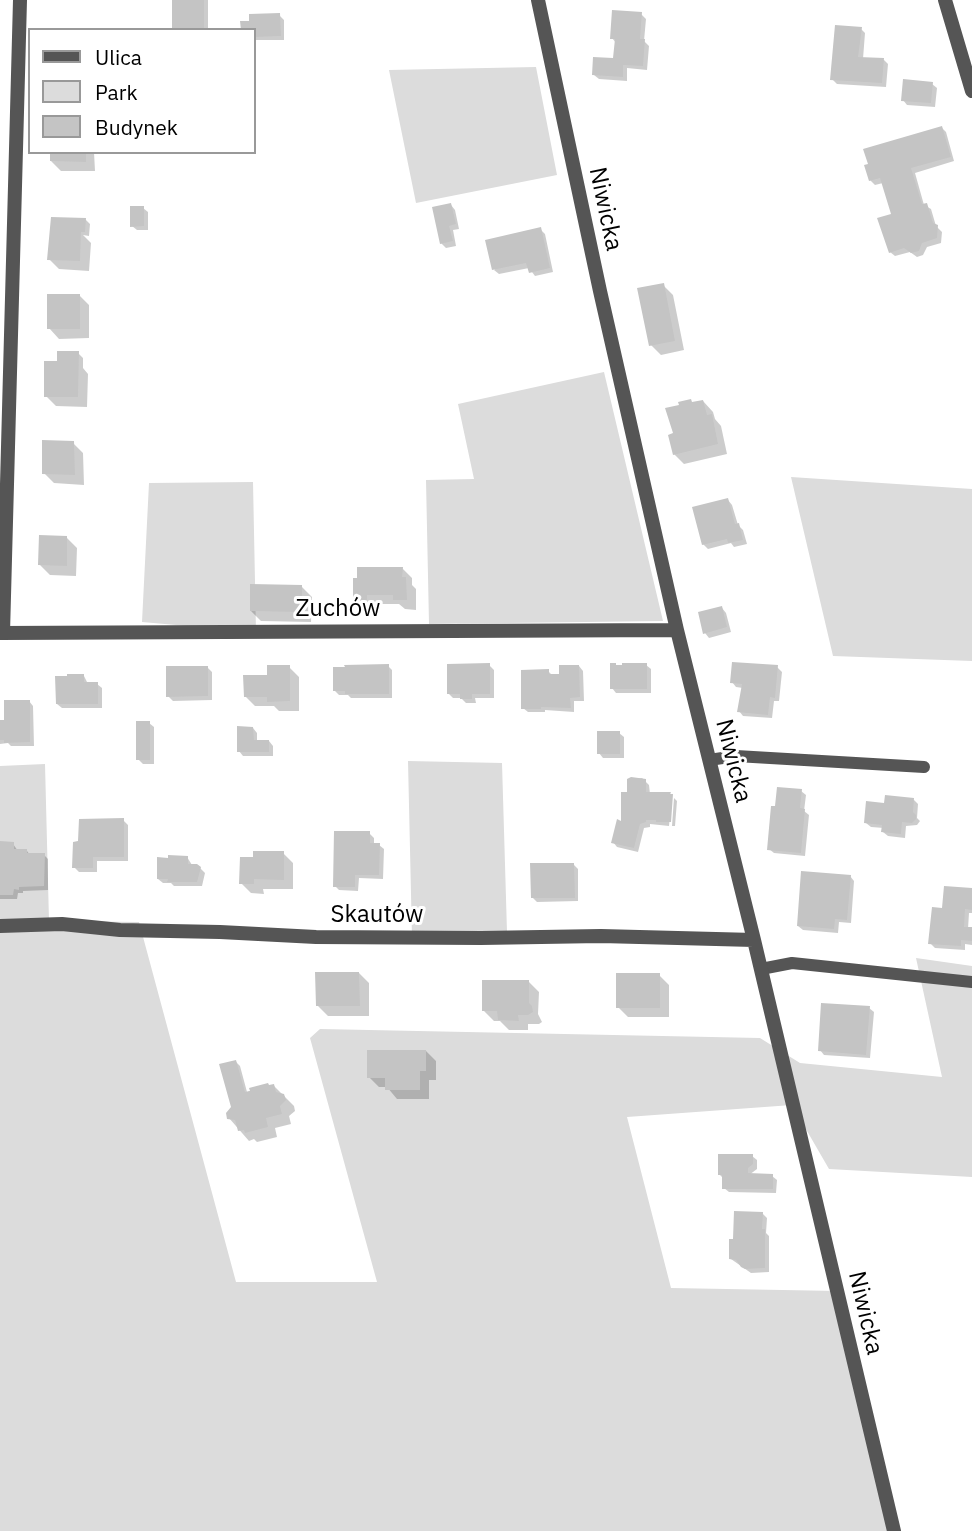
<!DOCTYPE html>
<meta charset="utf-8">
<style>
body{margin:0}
#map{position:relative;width:972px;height:1531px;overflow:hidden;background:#fff;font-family:"IBM Plex Sans",sans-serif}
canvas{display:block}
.legend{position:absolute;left:28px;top:28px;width:228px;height:126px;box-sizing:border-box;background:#fff;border:2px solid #999;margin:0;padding:9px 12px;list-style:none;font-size:21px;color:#000}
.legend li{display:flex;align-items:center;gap:14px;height:35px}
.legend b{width:35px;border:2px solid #999}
</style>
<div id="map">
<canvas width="972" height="1531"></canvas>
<ul class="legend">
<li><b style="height:9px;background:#555"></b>Ulica</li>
<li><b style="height:19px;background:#dcdcdc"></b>Park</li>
<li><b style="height:19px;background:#c4c4c4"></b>Budynek</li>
</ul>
</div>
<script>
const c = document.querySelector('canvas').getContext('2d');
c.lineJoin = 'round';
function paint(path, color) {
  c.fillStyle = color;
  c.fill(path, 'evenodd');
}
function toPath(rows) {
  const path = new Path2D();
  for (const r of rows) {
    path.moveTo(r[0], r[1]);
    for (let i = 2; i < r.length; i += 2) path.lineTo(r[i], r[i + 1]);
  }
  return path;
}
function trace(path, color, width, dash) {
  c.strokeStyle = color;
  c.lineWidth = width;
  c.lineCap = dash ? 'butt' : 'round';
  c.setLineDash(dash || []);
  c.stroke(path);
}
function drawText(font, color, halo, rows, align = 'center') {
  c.font = font + ' "IBM Plex Sans",sans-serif';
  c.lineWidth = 6;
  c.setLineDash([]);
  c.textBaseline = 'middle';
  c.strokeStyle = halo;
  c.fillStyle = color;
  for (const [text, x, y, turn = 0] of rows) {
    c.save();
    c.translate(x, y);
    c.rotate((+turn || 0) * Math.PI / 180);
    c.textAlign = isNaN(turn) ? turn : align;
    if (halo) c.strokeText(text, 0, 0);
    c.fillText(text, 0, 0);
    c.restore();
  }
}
const green = toPath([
 [536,67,557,175,416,203,389,70],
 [604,372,663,621,429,624,426,480,474,479,458,404],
 [791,477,972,489,972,661,833,656],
 [253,482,256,632,142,622,149,483],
 [408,761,502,763,507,932,412,938],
 [45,764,49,921,139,922,236,1282,377,1282,310,1038,320,1029,760,1038,800,1063,942,1077,916,958,972,966,972,1177,829,1169,792,1105,627,1117,671,1288,838,1291,898,1531,0,1531,0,766]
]);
const shadow = toPath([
 [173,0,208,0,208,30,173,30],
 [641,14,646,19,644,41,649,46,647,70,627,68,627,81,599,79,594,75,615,60,616,43,612,38],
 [279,15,284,20,284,40,254,40,254,30],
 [861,29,865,33,863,59,884,60,888,64,886,87,837,84,832,79],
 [932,84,937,88,935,107,907,105,903,100],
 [942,128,946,132,954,161,915,173,924,205,931,209,936,226,942,232,941,243,927,247,923,255,917,257,910,252,895,256,890,252,893,215,883,183,875,185,870,180],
 [52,152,94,152,95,171,61,171,51,161],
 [451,205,455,210,459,229,453,230,456,246,446,248,441,243],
 [143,208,148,212,148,230,137,230,132,226],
 [85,219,90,224,89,236,83,235,91,243,89,271,59,269,49,259],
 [540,229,545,234,553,272,535,276,529,268,499,274,494,270],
 [663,285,673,295,684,350,661,355,651,345],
 [79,295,89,305,89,338,59,339,49,328],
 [78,353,83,358,83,368,88,374,87,407,56,406,46,396,61,363],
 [703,401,713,412,715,419,721,426,727,454,684,464,674,454,676,434],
 [73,443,83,453,84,485,54,483,44,473],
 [728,500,732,505,738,525,743,530,747,544,734,547,731,543,708,549,703,544],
 [67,538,77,548,76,576,50,575,40,565],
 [402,568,412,578,412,585,416,589,416,610,405,609,399,604,376,604,376,610,365,610,355,600,359,579],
 [302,587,312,597,311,622,261,621,251,611],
 [722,608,726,613,731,632,709,638,705,633],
 [489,665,494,670,494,698,475,698,476,703,466,703,461,698,453,698,449,694],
 [646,665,651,669,651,693,616,693,612,688,617,667],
 [388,666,392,670,392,698,351,698,348,695,339,695,335,691],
 [579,666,583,671,584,701,574,701,574,712,545,710,545,712,528,712,523,708,548,671,553,676,561,676],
 [207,667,212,672,212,700,173,701,168,696],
 [289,667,299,677,299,711,279,711,274,706,255,706,245,696],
 [777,667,782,672,779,701,774,701,772,718,743,716,739,711,743,688,736,687,732,682],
 [84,676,88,684,97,684,102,688,102,708,62,708,57,704],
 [29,701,33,706,34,746,11,746,8,743,0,744,0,721,6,721],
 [149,723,154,727,154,764,143,764,138,759],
 [253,728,257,733,257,741,269,741,273,746,273,756,243,756,239,751],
 [619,733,624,737,624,758,603,758,599,753],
 [642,778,649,785,650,794,670,793,672,796,669,826,650,824,650,827,644,828,638,852,617,847,613,842,623,823,629,794,629,780],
 [801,791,806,795,804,811,809,815,805,856,774,853,769,849,777,808],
 [674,798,677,801,675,826,672,826],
 [914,800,918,804,917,818,920,821,917,825,906,826,905,838,888,836,883,832,884,828,871,827,866,823,885,805],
 [123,820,128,825,128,861,97,861,97,872,79,872,74,867],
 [369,833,374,838,374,845,379,845,384,849,383,879,359,878,358,891,339,890,335,886],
 [0,843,13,844,18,851,27,851,30,855,44,855,48,859,48,890,23,891,23,893,18,893,17,899,0,899],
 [283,853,293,863,293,889,263,889,264,894,251,893,241,883,255,859],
 [187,857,192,865,197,865,205,873,202,886,174,886,171,883,163,883,158,879],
 [574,865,578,869,578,901,537,902,532,897],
 [850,876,854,881,851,923,839,922,838,933,803,930,798,926],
 [972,890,972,913,969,913,968,929,972,929,972,945,965,944,965,950,935,948,930,943,944,910],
 [359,973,369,983,369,1016,328,1016,318,1006],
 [659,975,669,985,669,1017,628,1017,618,1007],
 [529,982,539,992,538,1014,542,1022,539,1024,528,1024,528,1030,509,1030,500,1021,494,1021,484,1011],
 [869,1008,874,1012,870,1058,824,1055,820,1050],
 [426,1051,436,1061,436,1080,429,1080,429,1099,397,1099,387,1087,379,1087,369,1077],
 [236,1062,240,1066,247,1092,268,1085,274,1086,294,1106,295,1111,289,1116,291,1124,275,1128,277,1137,257,1142,254,1139,249,1141,229,1118,233,1108],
 [752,1156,757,1160,757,1169,749,1175,772,1176,777,1180,776,1193,729,1192,724,1188,724,1179,719,1174],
 [762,1213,767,1218,766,1233,769,1236,769,1272,751,1273,731,1259,734,1240]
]);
const building = toPath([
 [172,0,204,0,204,30,172,30],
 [612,10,642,12,640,39,645,39,643,66,623,65,623,77,592,75,593,57,613,58,615,39,610,39],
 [280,13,281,36,254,37,254,30,241,30,240,21,249,21,249,14],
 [835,25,862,27,858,57,884,58,882,83,830,80],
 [903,79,933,82,931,103,901,101],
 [942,126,951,157,911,168,922,204,927,203,933,223,938,225,937,238,922,243,919,251,911,253,904,248,889,253,877,218,891,214,880,178,869,181,864,165,868,164,863,149],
 [50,152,86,152,86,162,50,161],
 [451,203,456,224,449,226,453,241,440,244,432,207],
 [130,206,144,206,144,226,130,227],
 [51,217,86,218,85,232,81,232,80,261,47,260],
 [541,227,550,268,529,273,526,263,492,270,485,240],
 [664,283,675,341,649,346,637,288],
 [47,294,80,294,80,329,47,329],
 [57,351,79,351,78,397,44,397,44,361,57,361],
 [691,399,692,402,703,400,707,415,712,414,718,444,673,455,668,435,673,433,665,408,679,405,678,402],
 [42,440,74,441,75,475,42,474],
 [728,498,735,524,739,523,743,540,728,543,727,539,702,545,692,507],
 [39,535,67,536,67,566,38,565],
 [357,567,403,567,402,577,406,577,407,600,393,600,393,595,367,595,367,600,353,600,353,578,357,578],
 [250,584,302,585,302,612,250,611],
 [722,606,727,627,703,634,698,612],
 [732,662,778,665,775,698,770,697,768,715,737,712,742,684,730,683],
 [490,663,490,694,472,694,472,699,460,699,460,694,447,694,447,664],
 [610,663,616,663,616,665,622,665,622,663,647,663,647,689,610,689],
 [389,664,389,694,345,694,345,691,333,691,333,667,345,667,344,665],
 [267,665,290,665,290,701,267,702,267,697,244,697,243,675,267,675],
 [559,665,579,665,580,697,570,698,571,708,541,707,541,709,521,709,521,670,549,669,549,674,559,674],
 [166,666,208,666,208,696,166,697],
 [67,674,84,674,84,682,98,682,98,704,56,704,55,676,67,676],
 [4,700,30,700,30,742,4,743,4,740,0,740,0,720,4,720],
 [136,721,150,721,150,760,136,760],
 [237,726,253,727,254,740,269,740,269,752,237,752],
 [597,731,620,731,620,754,597,754],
 [631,777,646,779,646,792,671,792,670,794,673,794,671,822,656,822,656,820,646,820,646,822,640,824,634,848,611,843,617,819,621,821,621,792,627,792,627,779],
 [777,787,802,789,800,808,805,809,801,853,767,850,771,806,775,806],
 [885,795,914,798,913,812,916,815,916,819,912,823,902,822,901,834,881,832,882,825,864,823,866,801,884,803],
 [124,818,124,857,93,857,93,868,72,868,73,842,78,841,79,819],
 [334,831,370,831,370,843,380,843,379,875,355,875,355,887,333,887],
 [0,841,14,842,14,849,27,849,27,853,45,853,44,886,19,887,19,890,14,889,13,895,0,895],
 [253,851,284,851,284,880,254,879,254,884,239,884,240,857,253,857],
 [168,855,188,856,188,864,197,864,201,867,197,882,167,882,168,879,157,879,157,857,168,858],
 [530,863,574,863,575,898,531,898],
 [801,871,851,875,847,920,835,919,834,929,797,926],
 [944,886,972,888,972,910,965,909,964,927,972,927,972,941,961,940,961,946,928,944,932,907,942,908],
 [315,972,359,972,360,1006,316,1006],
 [616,973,660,973,660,1008,616,1008],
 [482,980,529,980,529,1003,532,1006,533,1012,528,1015,518,1015,519,1021,498,1020,497,1011,482,1011],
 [821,1003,870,1006,866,1055,818,1051],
 [367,1050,426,1050,426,1071,420,1071,420,1090,385,1090,385,1078,367,1078],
 [236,1060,245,1092,250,1091,249,1088,268,1083,269,1085,274,1084,276,1092,284,1094,286,1100,280,1106,282,1114,266,1118,268,1127,245,1133,244,1130,238,1131,235,1120,227,1119,226,1113,231,1107,219,1064],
 [718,1154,753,1154,753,1164,748,1168,748,1173,773,1174,773,1189,722,1189,722,1175,718,1175],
 [734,1211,763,1212,762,1229,765,1229,765,1268,745,1269,741,1267,736,1260,729,1259,729,1239,733,1239]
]);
const service = toPath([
 [709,760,736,756,924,767],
 [761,969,792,963,972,982]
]);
const minor = toPath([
 [538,0,600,291,677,630,754,940,894,1531],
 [945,0,972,91],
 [0,633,677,630],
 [3,633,20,0],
 [0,926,62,924,120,930,220,932,316,937,481,938,601,936,754,940]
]);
const streetNames = [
 ["Niwicka",605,209,78],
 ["Zuchów",338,609],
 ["Niwicka",733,761,76],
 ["Skautów",377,915],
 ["Niwicka",865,1313,77]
];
paint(green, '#dcdcdc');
paint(shadow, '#0003');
paint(building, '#c4c4c4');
trace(service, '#555', 12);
trace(minor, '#555', 14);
drawText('24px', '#000', '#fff', streetNames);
</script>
